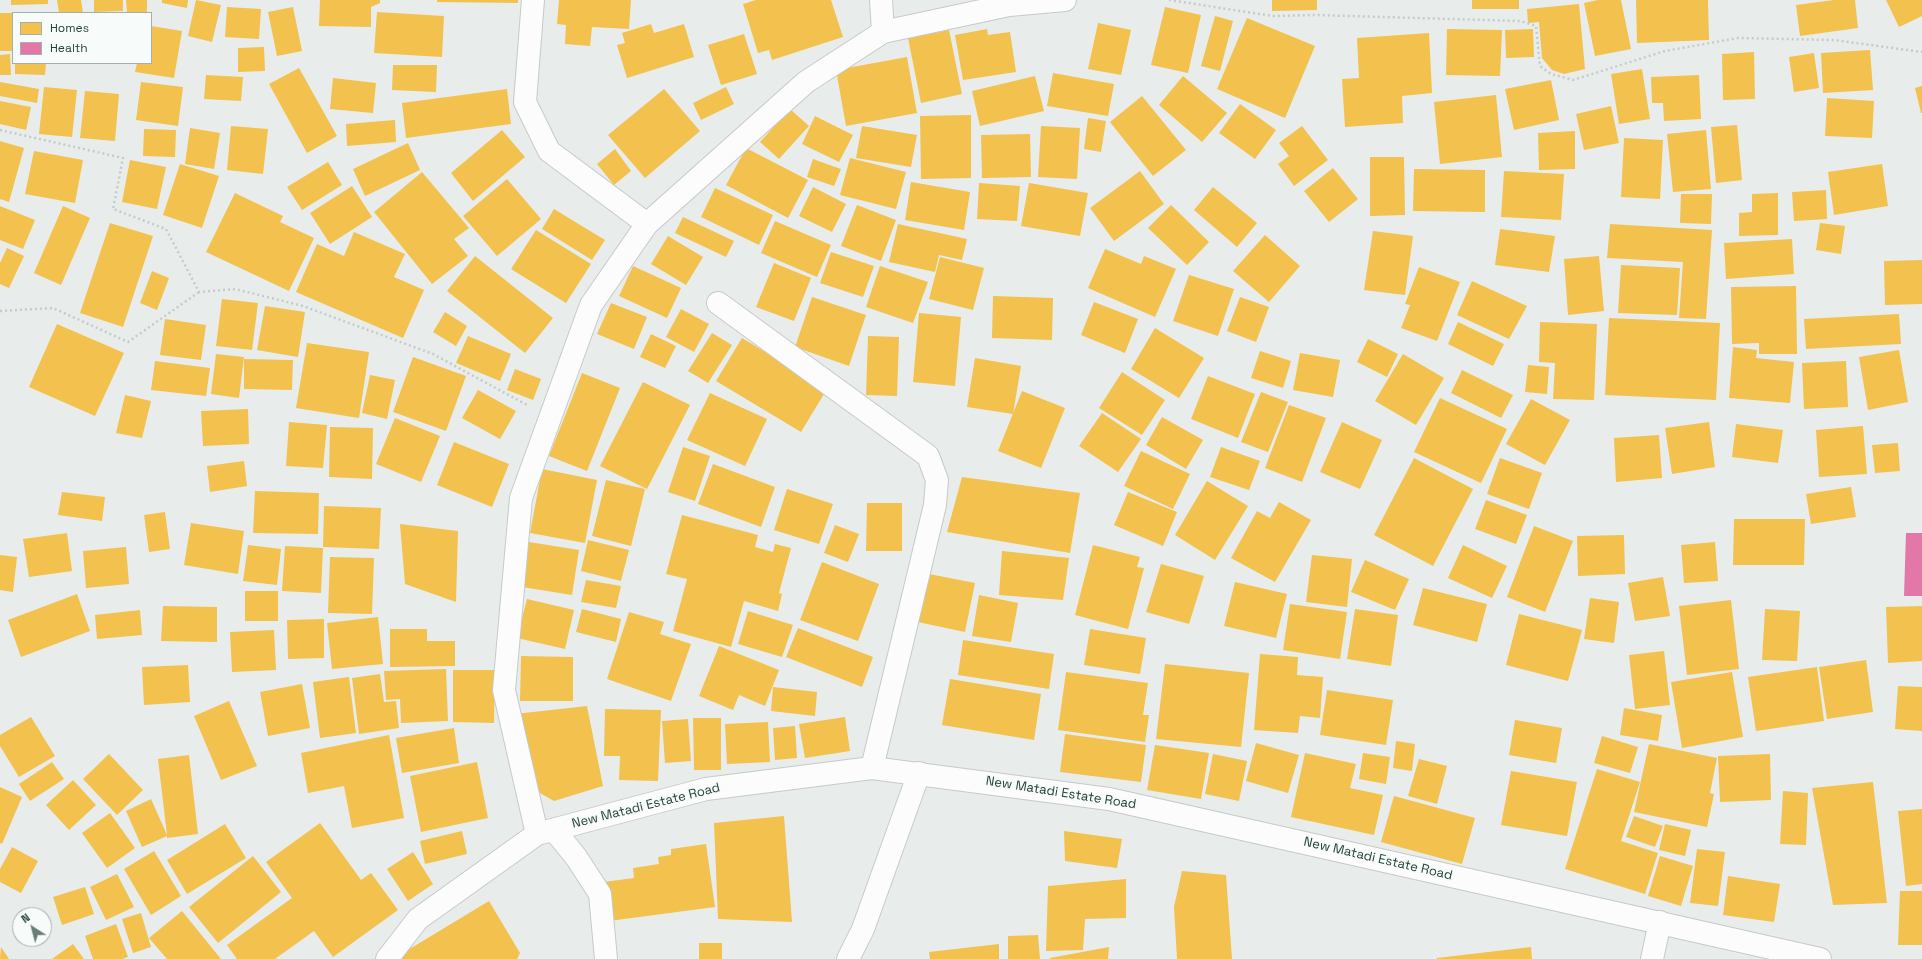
<!DOCTYPE html>
<style>
body{margin:0}
#map{position:relative;width:1922px;height:959px;overflow:hidden;background:#e8edeb;font-family:"Space Grotesk",sans-serif}
canvas{display:block}
.legend{position:absolute;left:12px;top:12px;width:140px;height:52px;box-sizing:border-box;background:#f7fbf9;border:1px solid #a3b1ad;margin:0;padding:5px 7px;list-style:none;font-size:12px;color:#24423a}
.legend li{display:flex;align-items:center;gap:8px;height:20px}
.legend b{width:20px;border:1px solid #a3b1ad}
.north{position:absolute;left:12px;top:907px;width:40px;height:40px;box-sizing:border-box;background:#f7fbf9;border:1px solid #a3b1ad;border-radius:50%;rotate:324deg;font-size:11px;font-weight:700;line-height:16px;text-align:center;color:#24423a}
.north::after{content:'';display:block;margin:auto;width:14px;height:18px;background:#697e78;clip-path:polygon(50% 0,100% 100%,50% 72%,0 100%)}
</style>
<div id="map">
<canvas width="1922" height="959"></canvas>
<ul class="legend">
<li><b style="height:11px;background:#f2c14e"></b>Homes</li>
<li><b style="height:11px;background:#e377a8"></b>Health</li>
</ul>
<div class="north">N</div>
</div>
<script>
const c = document.querySelector('canvas').getContext('2d');
c.lineJoin = 'round';
function paint(path, color) {
  c.fillStyle = color;
  c.fill(path, 'evenodd');
}
function toPath(rows) {
  const path = new Path2D();
  for (const r of rows) {
    path.moveTo(r[0], r[1]);
    for (let i = 2; i < r.length; i += 2) path.lineTo(r[i], r[i + 1]);
  }
  return path;
}
function trace(path, color, width, dash) {
  c.strokeStyle = color;
  c.lineWidth = width;
  c.lineCap = dash ? 'butt' : 'round';
  c.setLineDash(dash || []);
  c.stroke(path);
}
function drawText(font, color, halo, rows, align = 'center') {
  c.font = font + ' "Space Grotesk",sans-serif';
  c.lineWidth = 4;
  c.setLineDash([]);
  c.textBaseline = 'middle';
  c.strokeStyle = halo;
  c.fillStyle = color;
  for (const [text, x, y, turn = 0] of rows) {
    c.save();
    c.translate(x, y);
    c.rotate((+turn || 0) * Math.PI / 180);
    c.textAlign = isNaN(turn) ? turn : align;
    if (halo) c.strokeText(text, 0, 0);
    c.fillText(text, 0, 0);
    c.restore();
  }
}
const homes = toPath([
 [11,0,48,0,48,4,11,5],
 [57,0,81,0,83,13,59,13],
 [94,0,123,0,123,11,94,12],
 [126,0,147,0,147,12,127,12],
 [162,0,188,0,187,8,162,3],
 [196,0,221,5,212,42,188,36],
 [320,0,380,0,380,3,371,7,371,27,319,26],
 [437,0,518,0,518,3,437,2],
 [559,0,631,0,629,29,592,27,590,46,565,44,566,25,557,24],
 [756,0,831,0,843,37,772,60,769,50,758,53,743,4],
 [1272,0,1317,0,1317,10,1272,11],
 [1472,0,1519,0,1519,9,1472,9],
 [1598,0,1621,0,1631,49,1595,56,1584,3],
 [1636,0,1708,0,1709,40,1637,43],
 [1834,0,1855,0,1858,28,1800,36,1796,5],
 [1886,0,1922,0,1922,16,1899,27],
 [1579,4,1585,69,1564,74,1552,70,1542,58,1539,22,1528,23,1527,9],
 [227,7,261,9,259,39,225,37],
 [293,7,302,51,277,56,268,12],
 [1165,7,1201,15,1188,73,1151,65],
 [377,12,444,16,442,57,374,53],
 [0,13,13,13,13,51,0,51],
 [1215,16,1233,21,1220,71,1201,66],
 [1247,18,1315,46,1285,118,1217,89],
 [1098,23,1131,30,1121,75,1088,69],
 [651,24,654,33,684,24,694,57,627,78,617,45,625,43,622,33],
 [151,26,182,31,174,78,135,72,137,63,151,63],
 [987,29,988,35,1010,32,1016,72,963,80,955,35],
 [1447,29,1502,30,1500,76,1446,75],
 [1533,29,1534,57,1506,58,1505,30],
 [949,30,962,94,921,103,908,38],
 [1429,33,1432,93,1402,96,1403,123,1345,127,1342,79,1359,78,1357,38],
 [744,34,757,74,721,85,708,45],
 [264,47,265,71,238,72,238,48],
 [1870,50,1873,90,1823,93,1821,53],
 [1754,52,1755,99,1723,100,1722,54],
 [1814,53,1819,88,1794,92,1789,57],
 [10,54,11,75,0,75,0,55],
 [907,57,917,113,846,126,836,70],
 [15,63,46,63,45,75,15,74],
 [393,65,437,65,436,92,392,90],
 [299,68,337,136,307,153,269,84],
 [1642,69,1650,119,1619,124,1611,74],
 [1053,73,1114,84,1108,116,1047,106],
 [206,75,243,77,241,101,204,99],
 [1699,75,1701,119,1664,121,1663,103,1652,103,1651,77],
 [1035,76,1044,111,980,126,972,91],
 [1183,76,1227,113,1202,142,1159,105],
 [333,78,376,83,373,113,330,109],
 [1551,80,1559,120,1514,130,1505,89],
 [0,82,39,89,37,103,0,96],
 [141,82,183,87,178,126,136,120],
 [1922,86,1922,113,1921,113,1915,88],
 [44,87,77,90,72,137,39,134],
 [726,87,734,104,701,120,693,103],
 [507,89,511,124,406,138,402,103],
 [664,89,700,131,645,178,608,135],
 [85,91,119,94,115,141,80,138],
 [1496,95,1502,157,1440,164,1434,102],
 [1142,96,1186,150,1153,176,1110,122],
 [1827,98,1874,101,1872,138,1825,136],
 [0,101,31,107,26,130,0,124],
 [1240,104,1276,130,1255,159,1219,133],
 [1611,106,1619,143,1584,150,1576,114],
 [790,109,809,126,779,159,760,142],
 [971,115,971,178,921,179,920,116],
 [815,116,853,135,839,162,802,144],
 [1088,118,1106,121,1101,152,1084,149],
 [395,120,396,142,347,146,346,124],
 [1737,125,1742,180,1716,183,1711,127],
 [231,126,268,129,263,174,227,170],
 [862,126,917,135,911,167,856,158],
 [1041,126,1080,128,1077,179,1038,177],
 [1302,126,1328,160,1294,186,1278,164,1289,156,1279,143],
 [190,128,220,133,214,169,185,164],
 [144,129,176,130,175,157,143,156],
 [502,130,525,157,473,201,451,173],
 [1706,130,1711,189,1673,192,1667,134],
 [1575,131,1575,169,1539,170,1538,133],
 [1030,134,1031,177,982,178,981,135],
 [1624,138,1663,140,1660,199,1621,197],
 [0,141,24,148,9,202,0,199],
 [408,143,420,170,365,196,353,169],
 [746,148,808,180,788,218,726,185],
 [615,149,631,171,614,185,597,164],
 [34,151,83,160,75,203,25,194],
 [1370,157,1404,157,1405,215,1370,216],
 [850,158,906,172,896,209,840,195],
 [813,159,841,169,834,186,807,177],
 [130,160,166,167,157,209,122,202],
 [328,162,342,185,302,210,287,187],
 [180,164,219,176,202,228,163,215],
 [1882,164,1888,206,1834,215,1828,172],
 [1333,168,1358,199,1329,222,1304,191],
 [1414,169,1485,170,1485,212,1413,211],
 [1140,171,1164,204,1114,241,1090,208],
 [1504,171,1564,174,1561,220,1501,217],
 [422,172,469,228,454,239,468,256,432,284,374,212],
 [507,179,541,219,497,256,463,216],
 [911,182,970,192,964,230,905,220],
 [979,183,1020,186,1017,221,977,219],
 [1029,183,1088,193,1080,236,1021,226],
 [352,186,372,217,330,244,310,213],
 [813,187,846,204,832,232,799,216],
 [1213,187,1257,223,1237,247,1194,210],
 [715,188,773,215,759,245,701,217],
 [1826,190,1827,219,1794,221,1792,192],
 [235,193,283,216,280,222,314,238,289,291,206,252],
 [1778,193,1778,235,1739,236,1739,213,1752,212,1752,194],
 [1681,194,1712,194,1711,224,1680,223],
 [857,205,896,220,881,261,841,246],
 [1171,205,1209,242,1187,265,1148,228],
 [0,206,35,220,23,249,0,240],
 [63,206,90,218,61,285,34,273],
 [554,209,605,240,592,260,542,229],
 [683,217,734,241,726,257,675,233],
 [775,221,831,245,817,277,761,253],
 [110,223,153,236,123,327,80,313],
 [1820,223,1845,226,1841,254,1816,250],
 [898,224,967,239,962,260,939,255,935,272,889,262],
 [1610,224,1712,230,1706,319,1679,318,1683,262,1607,258],
 [1500,229,1555,236,1549,272,1495,265],
 [536,230,591,264,566,303,511,269],
 [1373,231,1413,236,1405,295,1364,290],
 [354,232,405,254,394,277,424,290,403,338,296,292,317,244,344,256],
 [1265,235,1300,266,1269,302,1233,271],
 [668,236,703,257,686,285,651,264],
 [1792,239,1794,274,1726,279,1724,243],
 [7,248,24,256,9,288,0,284,0,263],
 [1105,249,1141,264,1144,256,1176,269,1155,317,1088,288],
 [831,252,874,266,863,297,820,283],
 [475,256,553,318,525,353,447,291],
 [1599,256,1604,311,1568,315,1564,259],
 [940,257,984,268,973,310,929,299],
 [1922,260,1922,304,1885,305,1884,261],
 [774,263,811,278,794,321,756,307],
 [1621,265,1680,268,1677,315,1618,313],
 [633,266,681,288,667,318,619,296],
 [880,266,928,282,913,323,866,307],
 [1419,267,1460,282,1437,341,1401,328,1410,305,1405,304],
 [152,271,169,278,157,310,140,303],
 [1189,275,1234,289,1218,336,1173,321],
 [1472,281,1527,306,1509,339,1457,315],
 [1796,286,1797,354,1759,354,1759,343,1732,344,1731,287],
 [993,296,1053,298,1052,340,992,338],
 [812,297,866,315,849,366,795,347],
 [1240,297,1269,307,1256,342,1227,331],
 [222,299,258,303,252,350,216,346],
 [1094,302,1138,319,1125,353,1081,335],
 [611,303,647,317,634,349,597,334],
 [265,306,305,312,298,357,257,350],
 [681,309,709,324,694,352,666,337],
 [445,312,467,326,456,346,433,332],
 [919,313,961,317,955,386,913,382],
 [1899,314,1901,344,1806,349,1804,319],
 [1609,318,1720,323,1716,400,1605,395],
 [165,319,206,325,201,360,160,355],
 [1458,322,1504,344,1493,366,1448,344],
 [1540,322,1597,324,1594,400,1553,399,1555,363,1539,362],
 [57,324,124,353,95,416,29,387],
 [1155,328,1204,358,1179,398,1131,369],
 [712,333,732,345,708,383,688,371],
 [651,334,676,346,665,368,640,357],
 [468,336,511,354,500,381,456,363],
 [868,336,899,337,897,396,866,395],
 [742,338,827,389,801,432,716,381],
 [1368,339,1398,354,1387,377,1357,362],
 [307,343,369,352,359,418,296,408],
 [1733,347,1757,350,1756,358,1794,362,1790,403,1729,398],
 [1899,350,1908,402,1868,410,1859,357],
 [1260,351,1291,361,1283,388,1251,378],
 [1300,353,1340,360,1333,397,1293,390],
 [216,354,244,357,239,398,211,394],
 [1403,354,1444,378,1416,425,1375,401],
 [413,357,466,376,446,431,393,412],
 [975,358,1021,366,1013,414,967,407],
 [244,359,293,360,292,390,244,389],
 [155,361,210,368,206,396,151,390],
 [1846,361,1848,407,1804,409,1802,363],
 [1528,365,1549,367,1547,394,1525,392],
 [515,369,541,379,533,400,507,390],
 [1462,370,1513,395,1501,418,1451,393],
 [1122,372,1165,400,1142,435,1099,408],
 [582,373,620,388,587,471,549,456],
 [370,375,395,380,387,419,362,413],
 [1208,376,1255,394,1238,438,1191,419],
 [643,382,690,405,647,489,600,466],
 [478,390,516,411,500,439,462,418],
 [1022,391,1065,408,1041,468,998,451],
 [1261,392,1288,402,1268,452,1241,442],
 [710,393,767,419,745,466,687,440],
 [125,395,151,401,142,438,116,433],
 [1440,398,1507,429,1481,483,1414,452],
 [1531,399,1570,420,1545,465,1506,444],
 [1289,405,1326,418,1302,482,1265,468],
 [248,409,249,444,203,446,201,411],
 [1102,413,1141,439,1118,472,1079,446],
 [1162,417,1203,440,1186,469,1146,445],
 [395,418,440,436,421,482,376,464],
 [289,422,327,425,323,468,286,466],
 [1342,422,1382,440,1360,489,1320,472],
 [1709,422,1715,467,1672,474,1665,428],
 [1736,424,1783,430,1778,463,1732,457],
 [1863,426,1867,474,1819,477,1816,430],
 [330,427,373,428,372,479,329,477],
 [1659,435,1662,478,1616,482,1614,438],
 [454,442,509,464,492,507,437,485],
 [1898,443,1900,471,1875,473,1872,445],
 [683,447,710,456,695,501,668,492],
 [1221,447,1260,461,1249,490,1210,477],
 [1141,451,1190,474,1173,509,1124,486],
 [1414,458,1473,489,1433,566,1374,535],
 [1500,458,1542,473,1529,509,1487,494],
 [244,461,247,486,210,492,207,466],
 [713,464,775,487,761,527,698,504],
 [542,469,597,480,585,543,530,533],
 [962,477,1080,493,1070,553,947,532],
 [606,480,645,489,631,546,592,536],
 [1207,481,1248,506,1215,560,1175,535],
 [1851,487,1856,517,1811,524,1806,494],
 [787,489,833,504,819,544,774,530],
 [255,491,319,493,318,534,253,533],
 [62,492,105,497,102,521,58,515],
 [1128,492,1177,512,1163,546,1114,525],
 [1486,500,1527,515,1516,544,1475,529],
 [1279,502,1311,520,1275,582,1231,558,1257,511,1270,518],
 [867,503,902,503,902,551,866,551],
 [324,506,381,508,379,549,323,547],
 [165,512,170,549,149,552,144,515],
 [682,515,758,535,755,547,773,552,775,544,791,548,779,593,782,594,778,611,744,601,731,647,673,631,687,579,666,574],
 [1734,519,1805,519,1804,565,1733,565],
 [191,523,244,531,238,574,184,565],
 [400,524,458,531,456,602,405,584],
 [835,525,859,534,848,562,824,553],
 [1534,526,1573,541,1545,612,1507,597],
 [67,533,72,571,29,577,23,539],
 [1624,535,1625,574,1578,576,1577,536],
 [588,540,629,550,621,581,581,571],
 [529,542,579,550,572,595,522,587],
 [1715,542,1718,581,1684,583,1681,545],
 [248,545,281,549,277,585,243,581],
 [1093,545,1140,557,1137,567,1144,568,1128,629,1075,615],
 [1463,545,1507,566,1492,598,1448,578],
 [285,546,323,548,321,593,282,591],
 [126,547,129,584,86,588,83,551],
 [1002,551,1069,558,1063,600,999,595],
 [0,555,17,557,13,592,0,590],
 [1312,555,1352,559,1347,607,1306,602],
 [330,557,374,558,372,614,328,613],
 [1365,560,1409,579,1395,610,1351,592],
 [822,562,879,584,858,641,800,620],
 [1161,564,1204,576,1189,624,1146,612],
 [924,573,975,583,965,632,913,621],
 [1663,577,1670,616,1635,621,1628,583],
 [586,580,621,586,616,608,581,602],
 [1235,582,1287,594,1276,638,1224,626],
 [1423,588,1487,604,1477,642,1413,625],
 [245,591,278,591,278,621,245,621],
 [77,594,90,631,21,657,8,620],
 [979,595,1018,603,1011,642,972,636],
 [1590,598,1619,602,1614,643,1584,639],
 [527,599,574,610,565,649,517,638],
 [1731,600,1739,669,1687,675,1679,606],
 [1290,604,1347,612,1340,659,1283,650],
 [163,606,217,607,217,642,161,641],
 [1922,606,1922,661,1888,663,1886,607],
 [582,609,621,619,616,642,576,632],
 [1355,609,1398,615,1391,666,1347,659],
 [1765,609,1800,611,1797,661,1762,660],
 [140,610,142,635,97,639,95,615],
 [748,611,793,625,782,657,738,644],
 [629,612,664,622,660,634,691,644,671,701,607,679],
 [1519,614,1582,630,1568,681,1506,665],
 [378,617,383,664,332,669,327,623],
 [324,619,324,658,288,659,287,620],
 [798,628,873,657,862,687,786,657],
 [390,629,427,629,427,641,455,641,455,666,390,667],
 [1090,629,1146,638,1140,674,1084,665],
 [274,630,276,670,232,672,230,632],
 [963,640,1054,654,1049,689,958,675],
 [719,646,779,670,765,706,739,695,733,710,699,696],
 [1664,651,1670,705,1635,709,1629,655],
 [1260,654,1298,657,1297,675,1323,677,1320,718,1300,716,1298,733,1254,730],
 [521,656,573,657,573,701,520,701],
 [1866,660,1873,712,1827,719,1819,667],
 [1165,664,1249,673,1241,747,1156,739],
 [188,665,190,702,144,705,142,667],
 [1817,667,1824,721,1756,731,1748,677],
 [446,669,448,721,401,723,400,699,386,700,384,671],
 [453,670,495,670,494,723,453,722],
 [1066,672,1148,683,1143,715,1149,715,1145,742,1058,730],
 [1732,672,1743,737,1682,748,1671,682],
 [380,674,384,702,396,701,399,728,359,734,352,678],
 [349,677,356,733,320,738,313,682],
 [950,679,1041,694,1034,740,942,725],
 [302,684,310,728,268,736,260,692],
 [1898,686,1922,687,1922,731,1895,729],
 [773,687,817,692,815,716,771,711],
 [1327,690,1393,700,1386,745,1320,735],
 [229,701,257,766,221,780,194,716],
 [587,706,603,786,554,801,533,789,515,714],
 [1624,708,1662,715,1658,741,1620,735],
 [605,709,661,710,658,781,619,780,620,756,604,756],
 [31,717,55,756,19,777,0,746,0,735],
 [845,717,850,751,805,758,799,724],
 [693,718,721,718,721,770,694,770],
 [688,719,691,761,665,763,662,721],
 [1515,720,1562,728,1556,763,1509,755],
 [768,722,770,762,727,764,725,724],
 [795,726,797,758,775,760,773,728],
 [454,728,459,763,402,773,396,738],
 [1065,734,1146,745,1141,782,1060,772],
 [389,735,404,818,352,828,344,786,308,793,301,753],
 [1602,736,1638,747,1630,773,1594,763],
 [1396,741,1415,744,1412,771,1393,768],
 [1256,743,1299,755,1288,793,1246,781],
 [1649,744,1717,758,1710,793,1714,794,1707,827,1634,812],
 [1155,745,1209,753,1201,799,1147,790],
 [1305,753,1356,764,1350,788,1383,795,1374,835,1291,817],
 [1363,753,1390,757,1386,784,1359,779],
 [109,754,143,790,117,815,83,779],
 [1213,754,1247,761,1239,801,1205,794],
 [1770,754,1771,800,1720,802,1718,756],
 [189,755,198,834,167,838,167,836,142,847,126,811,151,799,167,835,158,759],
 [1419,759,1447,766,1437,804,1408,796],
 [52,762,64,779,30,801,19,784],
 [477,762,488,818,421,832,410,776],
 [1597,769,1640,782,1621,841,1658,853,1645,894,1565,869],
 [1511,771,1577,782,1567,836,1501,825],
 [73,780,96,805,69,830,46,805],
 [1873,782,1887,903,1833,905,1812,788],
 [0,787,22,797,2,844,0,843],
 [1783,791,1808,793,1806,845,1780,844],
 [1394,796,1475,818,1462,864,1381,842],
 [1922,809,1922,884,1906,886,1898,811],
 [110,813,135,848,107,868,82,833],
 [784,816,792,922,718,919,714,823],
 [1634,816,1663,826,1655,847,1626,837],
 [320,823,361,880,371,873,398,910,333,957,314,931,275,959,237,959,227,945,292,898,266,862],
 [225,824,246,858,187,894,167,860],
 [1665,824,1691,830,1685,856,1659,850],
 [462,831,467,854,425,864,420,841],
 [1064,831,1122,839,1117,868,1065,861],
 [706,844,715,907,609,921,604,882,634,878,633,868,659,864,658,857,671,855,671,849],
 [12,847,38,861,21,893,0,882,0,869],
 [1697,849,1725,852,1718,906,1690,903],
 [154,851,181,896,151,915,124,869],
 [413,852,433,884,408,901,387,869],
 [253,856,281,892,218,943,189,907],
 [1660,856,1693,866,1681,906,1648,896],
 [1182,871,1226,875,1232,959,1177,959,1174,907],
 [117,874,134,907,106,920,90,887],
 [1728,876,1780,884,1774,922,1723,915],
 [1126,879,1126,918,1085,919,1083,950,1046,951,1048,886],
 [85,887,94,914,62,925,53,897],
 [1900,891,1922,891,1922,945,1898,945],
 [489,901,520,953,517,959,393,959],
 [182,911,221,959,167,959,149,938],
 [141,913,151,947,133,953,122,919],
 [116,924,128,957,122,959,93,959,85,936],
 [1038,935,1040,959,1008,959,1008,936],
 [699,943,722,943,722,959,699,959],
 [73,944,84,959,52,959],
 [999,944,999,959,930,959,929,952],
 [1,947,9,959,0,959],
 [1109,947,1108,959,1050,959,1050,958],
 [1531,947,1532,959,1437,959,1437,958]
]);
const health = toPath([
 [1906,533,1922,533,1922,596,1904,596]
]);
const path = toPath([
 [1169,0,1273,16,1315,15,1520,21,1536,26,1540,66,1551,74,1573,80,1665,51,1738,38,1834,40,1922,52],
 [0,130,123,158,113,209,166,229,199,292,235,289,303,306,433,354,527,405],
 [0,311,53,308,128,342,199,292]
]);
const minor = toPath([
 [533,0,525,102,549,151,647,224],
 [881,0,883,32],
 [718,303,928,456,937,480,935,505,872,768],
 [554,830,576,857,600,894,606,959],
 [537,834,504,690,521,498,591,305,647,224,806,82,883,32,1009,5,1065,0],
 [848,959,863,929,919,773],
 [1652,959,1660,922]
]);
const tertiary = toPath([
 [387,959,418,919,537,834,706,789,872,768,1109,799,1820,959]
]);
const streetNames = [
 ["New Matadi Estate Road",1061,793,9],
 ["New Matadi Estate Road",646,806,-14],
 ["New Matadi Estate Road",1378,859,13]
];
paint(homes, '#f2c14e');
paint(health, '#e377a8');
trace(minor, '#c5cac8', 24);
trace(tertiary, '#c5cac8', 24);
trace(path, '#c3ccca', 2.5, [2, 3]);
trace(minor, '#fcfcfc', 22);
trace(tertiary, '#fcfcfc', 22);
drawText('13px', '#24423a', '#f7fbf9', streetNames);
</script>
